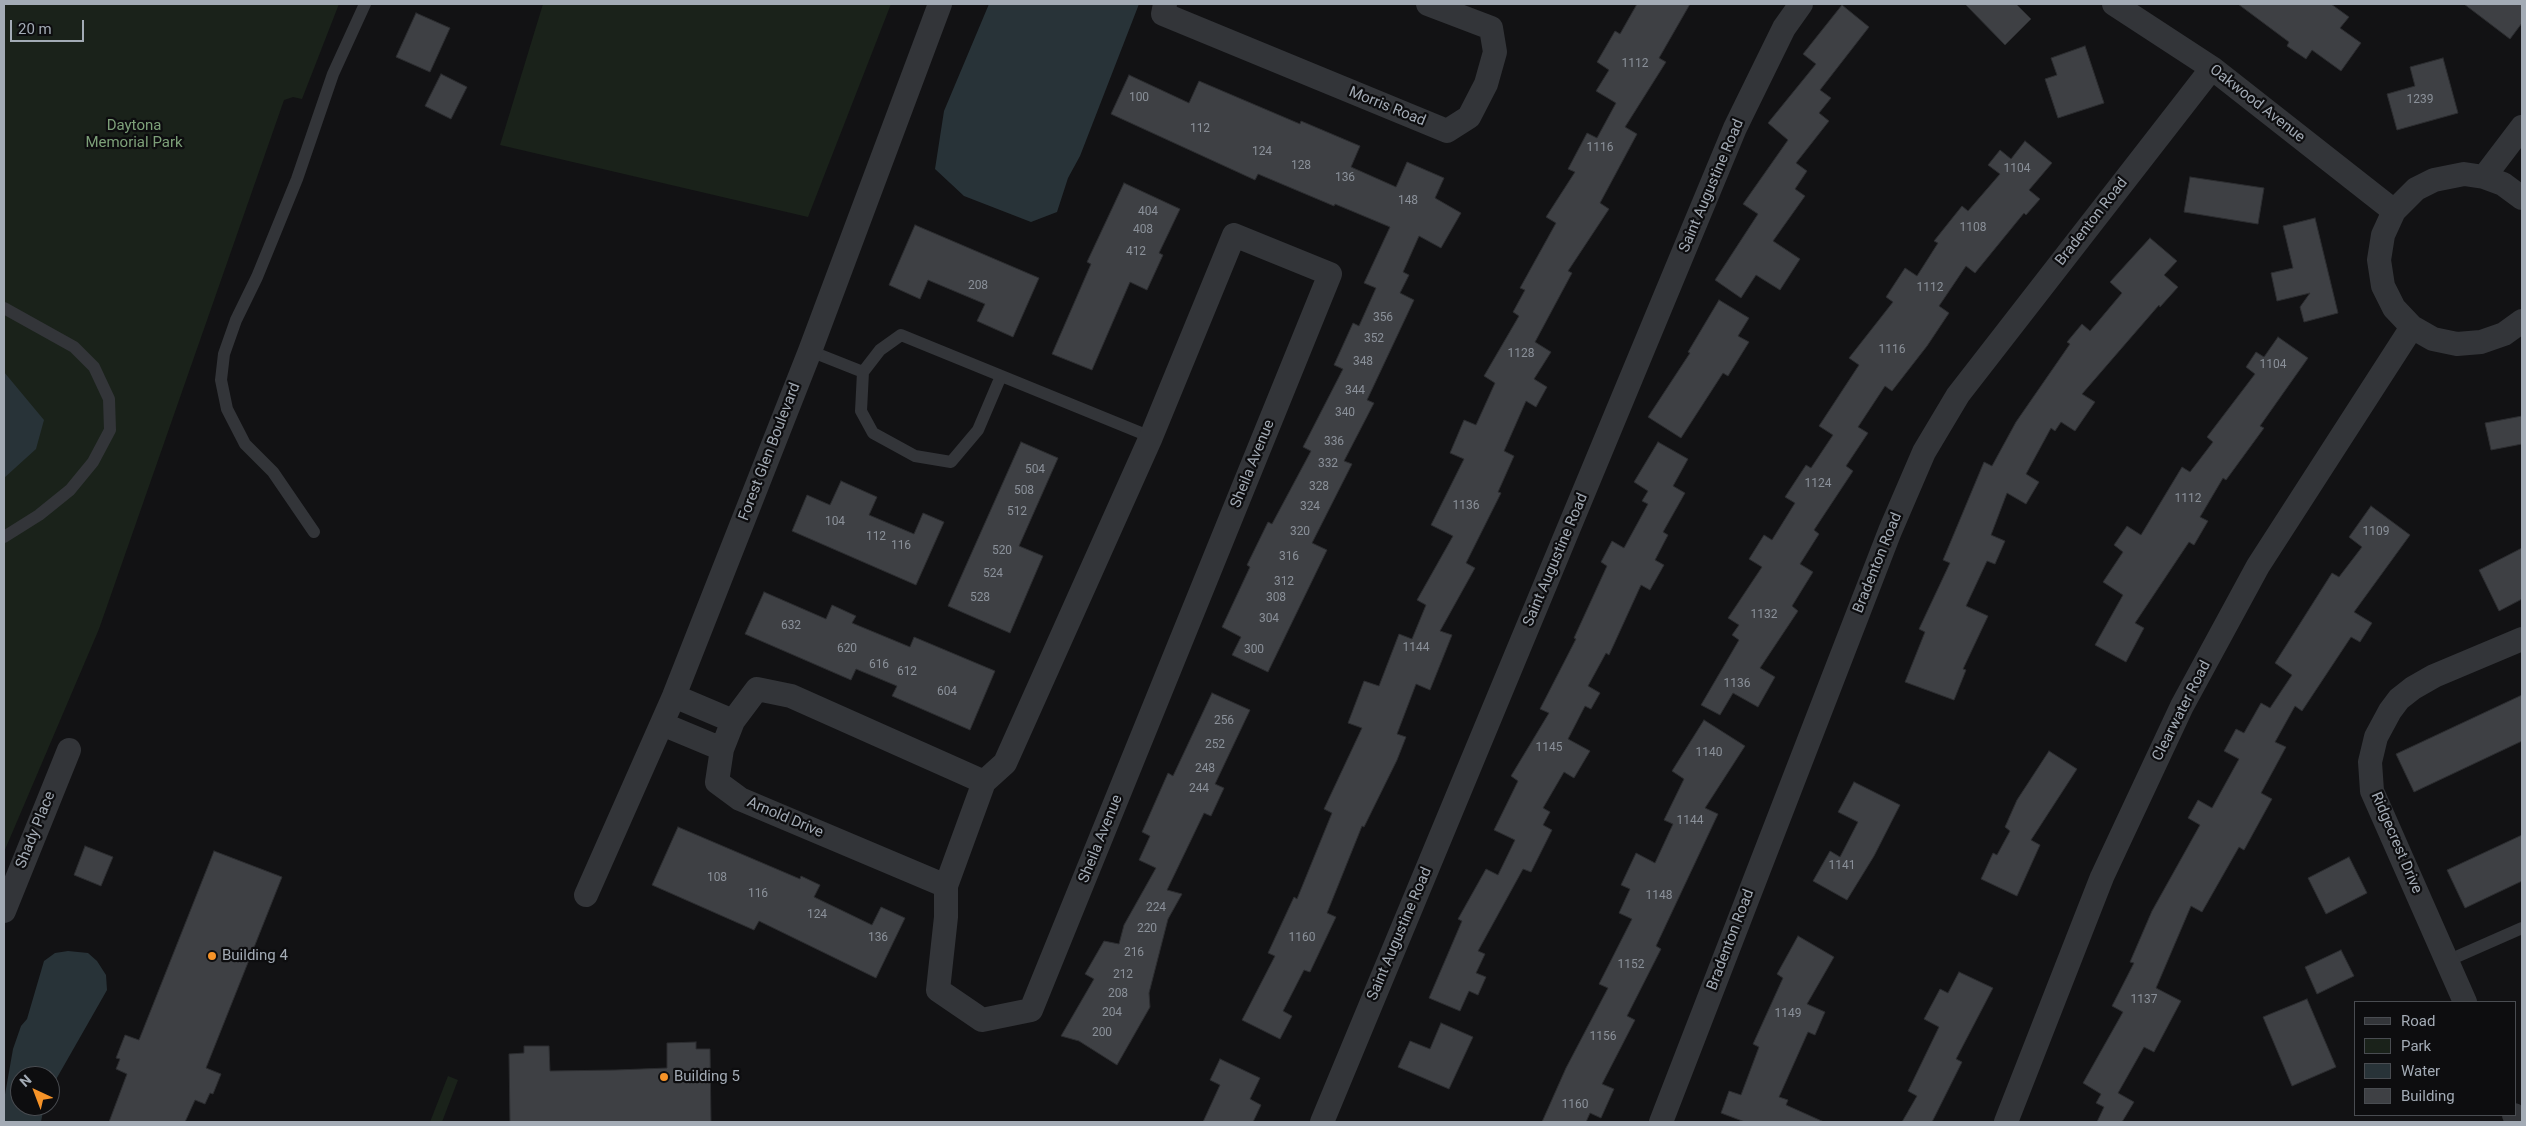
<!DOCTYPE html>
<style>
body{margin:0}
#map{position:relative;width:2526px;height:1126px;overflow:hidden;background:#121214;font-family:Roboto,sans-serif}
canvas{display:block}
.frame{position:absolute;inset:0;border:5px solid #a3abb5;pointer-events:none}
.legend{position:absolute;left:2354px;top:1001px;width:162px;height:115px;box-sizing:border-box;background:#0d0d0f;border:1px solid #494c51;margin:0;padding:6px 9px;list-style:none;font-size:15px;color:#a3abb5}
.legend li{display:flex;align-items:center;gap:10px;height:25px}
.legend b{width:25px;border:1px solid #494c51}
.north{position:absolute;left:10px;top:1066px;width:50px;height:50px;box-sizing:border-box;background:#0d0d0f;border:1px solid #494c51;border-radius:50%;rotate:317deg;font-size:14px;font-weight:700;line-height:20px;text-align:center;color:#a3abb5}
.north::after{content:'';display:block;margin:auto;width:18px;height:22px;background:#f69328;clip-path:polygon(50% 0,100% 100%,50% 72%,0 100%)}
.scale{position:absolute;left:10px;top:20px;width:74px;height:22px;box-sizing:border-box;border:2px solid #a3abb5;border-top:0;padding-left:6px;font-size:15px;line-height:18px;white-space:nowrap;color:#a3abb5;-webkit-text-stroke:4px #0d0d0f;paint-order:stroke}
</style>
<div id="map">
<canvas width="2526" height="1126"></canvas>
<div class="frame"></div>
<ul class="legend">
<li><b style="height:6px;background:#333539"></b>Road</li>
<li><b style="height:14px;background:#1a221a"></b>Park</li>
<li><b style="height:14px;background:#283338"></b>Water</li>
<li><b style="height:14px;background:#3e4044"></b>Building</li>
</ul>
<div class="north">N</div>
<div class="scale">20 m</div>
</div>
<script>
const c = document.querySelector('canvas').getContext('2d');
c.lineJoin = 'round';
function paint(path, color) {
  c.fillStyle = color;
  c.fill(path, 'evenodd');
}
function toPath(rows) {
  const path = new Path2D();
  for (const r of rows) {
    path.moveTo(r[0], r[1]);
    for (let i = 2; i < r.length; i += 2) path.lineTo(r[i], r[i + 1]);
  }
  return path;
}
function trace(path, color, width, dash) {
  c.strokeStyle = color;
  c.lineWidth = width;
  c.lineCap = dash ? 'butt' : 'round';
  c.setLineDash(dash || []);
  c.stroke(path);
}
function drawText(font, color, halo, rows, align = 'center') {
  c.font = font + ' Roboto,sans-serif';
  c.lineWidth = 4.5;
  c.setLineDash([]);
  c.textBaseline = 'middle';
  c.strokeStyle = halo;
  c.fillStyle = color;
  for (const [text, x, y, turn = 0] of rows) {
    c.save();
    c.translate(x, y);
    c.rotate((+turn || 0) * Math.PI / 180);
    c.textAlign = isNaN(turn) ? turn : align;
    if (halo) c.strokeText(text, 0, 0);
    c.fillText(text, 0, 0);
    c.restore();
  }
}
const green = toPath([
 [4,4,339,4,302,99,293,97,284,100,99,629,4,852],
 [543,4,891,4,808,217,500,145],
 [448,1076,458,1080,442,1122,430,1122]
]);
const water = toPath([
 [989,4,1139,4,1080,156,1068,178,1057,212,1031,222,964,196,935,169,944,111],
 [4,372,44,420,36,449,4,478],
 [68,951,88,953,97,961,106,975,107,990,50,1090,50,1076,20,1076,20,1106,44,1106,41,1122,4,1122,4,1100,13,1049,21,1026,27,1019,44,961,55,953]
]);
const building = toPath([
 [1637,4,1690,4,1659,58,1666,62,1625,127,1637,134,1600,203,1609,209,1568,271,1572,273,1535,342,1551,352,1534,379,1547,387,1536,407,1526,401,1504,451,1514,456,1498,492,1501,493,1466,563,1475,568,1440,631,1452,635,1430,690,1416,684,1397,734,1406,737,1397,760,1364,827,1362,826,1327,913,1336,917,1310,972,1304,970,1283,1011,1292,1016,1280,1039,1242,1020,1275,956,1268,953,1294,897,1297,899,1332,813,1324,809,1362,728,1348,723,1364,681,1379,686,1399,634,1412,639,1426,605,1417,600,1453,536,1431,525,1464,459,1450,453,1464,420,1476,425,1495,383,1484,376,1519,316,1513,312,1525,290,1520,288,1556,223,1546,217,1575,172,1568,169,1587,133,1597,138,1616,103,1596,91,1609,70,1597,62,1615,31,1620,34,1637,4],
 [1965,4,2016,4,2031,19,2005,45,1965,4],
 [2238,4,2331,4,2349,17,2340,28,2361,43,2341,71,2312,50,2306,59,2287,46,2289,42,2238,4],
 [2464,4,2522,4,2522,23,2510,39,2464,4],
 [1842,5,1869,27,1820,90,1831,98,1819,113,1829,121,1796,163,1807,171,1795,189,1805,196,1773,241,1800,259,1780,290,1756,275,1741,298,1715,280,1758,214,1743,204,1788,140,1768,123,1816,64,1803,54,1842,5],
 [416,13,450,28,430,72,396,57,416,13],
 [2085,46,2104,103,2058,118,2045,79,2057,75,2051,58,2085,46],
 [2443,58,2458,113,2397,130,2387,94,2415,86,2410,67,2443,58],
 [441,74,467,87,451,119,425,106,441,74],
 [1129,75,1189,103,1199,81,1300,124,1301,121,1360,146,1351,167,1396,187,1407,162,1444,178,1435,198,1461,213,1441,248,1419,236,1403,272,1409,275,1400,293,1414,300,1367,400,1374,403,1344,461,1352,464,1312,543,1327,550,1268,672,1232,655,1241,637,1222,627,1250,567,1247,565,1268,522,1272,524,1311,451,1303,447,1343,369,1334,365,1353,323,1359,326,1376,288,1364,283,1390,227,1335,204,1334,206,1258,174,1255,180,1111,114,1129,75],
 [2025,141,2052,163,2029,190,2040,199,2026,215,2024,213,1975,273,1966,266,1939,306,1949,313,1927,346,1892,391,1885,386,1858,427,1868,433,1846,466,1853,471,1814,530,1819,534,1800,564,1813,572,1792,606,1798,611,1760,668,1775,677,1758,707,1733,693,1720,715,1701,705,1739,640,1732,635,1739,625,1728,618,1762,567,1749,559,1764,535,1772,540,1795,503,1785,497,1806,465,1811,468,1833,435,1819,426,1859,365,1849,358,1893,302,1886,297,1905,268,1917,276,1938,243,1934,241,1962,206,1968,211,2000,174,1988,165,2000,150,2011,159,2025,141],
 [2190,177,2264,188,2258,224,2184,212,2190,177],
 [1124,183,1180,209,1159,253,1163,255,1147,290,1130,282,1092,370,1052,354,1091,264,1087,262,1124,183],
 [2315,218,2338,313,2304,322,2300,307,2310,293,2277,301,2271,273,2293,268,2283,226,2315,218],
 [915,225,1039,278,1013,337,977,321,985,304,928,280,920,299,889,285,915,225],
 [2150,238,2177,261,2164,275,2178,287,2160,307,2159,305,2082,394,2095,402,2075,431,2061,422,2055,431,2051,428,2026,474,2039,482,2026,504,2007,493,1991,535,2005,541,1995,564,1987,561,1966,606,1988,616,1963,669,1966,670,1954,700,1905,682,1925,632,1919,629,1950,563,1943,560,1984,462,1992,466,2016,422,2070,344,2067,342,2082,324,2090,331,2122,293,2110,282,2150,238],
 [1719,300,1749,318,1738,336,1749,342,1728,376,1723,373,1681,438,1648,417,1690,353,1688,352,1719,300],
 [2278,337,2308,358,2260,426,2264,428,2226,480,2223,478,2200,517,2208,521,2194,545,2189,542,2135,623,2144,628,2126,662,2095,645,2123,595,2103,582,2123,552,2114,545,2127,526,2141,535,2182,467,2190,472,2213,442,2207,437,2255,374,2246,367,2256,352,2264,357,2278,337],
 [2522,416,2522,444,2491,450,2485,423,2522,416],
 [1021,442,1058,458,1019,546,1043,556,1010,633,948,606,1021,442],
 [1658,442,1688,459,1673,486,1685,493,1663,532,1668,535,1655,560,1664,565,1650,590,1641,585,1609,655,1606,653,1588,686,1600,693,1591,709,1585,706,1568,739,1590,751,1574,778,1564,772,1543,808,1550,812,1543,825,1552,830,1531,872,1523,869,1478,951,1485,954,1476,973,1486,977,1478,995,1469,991,1460,1011,1429,998,1462,921,1458,919,1486,869,1498,875,1515,840,1494,830,1518,781,1511,776,1549,713,1540,709,1576,639,1574,638,1607,566,1601,562,1612,541,1624,548,1648,504,1642,501,1648,491,1634,482,1658,442],
 [841,481,877,497,869,515,914,534,923,513,944,522,916,585,792,531,807,495,830,505,841,481],
 [2371,506,2410,535,2354,612,2372,623,2360,642,2351,637,2302,711,2295,706,2275,742,2286,747,2261,793,2272,799,2244,850,2239,847,2202,912,2191,906,2156,988,2181,1001,2154,1052,2144,1047,2118,1093,2134,1102,2122,1122,2097,1122,2104,1107,2096,1103,2101,1094,2083,1083,2123,1012,2112,1006,2134,963,2130,962,2152,911,2200,825,2188,818,2198,800,2212,808,2239,759,2224,751,2236,729,2244,733,2261,703,2270,708,2292,675,2275,663,2332,573,2339,577,2362,547,2349,537,2371,506],
 [2522,548,2522,599,2499,611,2479,570,2522,548],
 [764,592,826,619,832,605,856,616,852,623,910,647,914,637,995,671,970,730,892,696,897,686,856,669,851,680,745,634,764,592],
 [1212,693,1250,710,1215,784,1224,788,1211,816,1204,813,1167,890,1182,894,1168,919,1149,993,1150,1007,1117,1065,1079,1041,1061,1036,1094,979,1085,974,1104,941,1119,944,1124,925,1156,868,1139,860,1150,836,1142,832,1168,773,1173,776,1212,693],
 [2522,695,2522,741,2414,792,2396,754,2522,695],
 [1704,720,1745,746,1705,808,1718,814,1656,946,1661,949,1627,1016,1635,1020,1602,1084,1614,1089,1601,1118,1590,1113,1586,1122,1542,1122,1566,1068,1608,988,1599,984,1632,919,1619,913,1630,889,1621,885,1636,853,1655,863,1673,824,1664,820,1684,779,1672,771,1704,720],
 [2049,751,2077,769,2031,840,2040,845,2017,896,1981,879,1993,853,1997,855,2010,831,2005,827,2017,800,2049,751],
 [1854,782,1900,805,1874,856,1847,900,1813,881,1830,851,1840,857,1858,822,1838,812,1854,782],
 [678,827,800,879,801,876,820,885,814,897,872,925,881,907,905,918,876,978,759,921,754,930,652,885,678,827],
 [2522,835,2522,881,2465,908,2447,870,2522,835],
 [85,846,113,857,101,886,74,875,85,846],
 [214,851,282,877,206,1068,221,1074,213,1094,210,1093,205,1104,195,1100,185,1122,109,1122,127,1074,116,1069,120,1059,116,1058,125,1035,139,1040,214,851],
 [2349,857,2367,893,2326,914,2308,878,2349,857],
 [1798,936,1834,957,1807,1004,1825,1012,1815,1035,1808,1032,1779,1097,1788,1100,1786,1105,1824,1122,1745,1122,1721,1113,1729,1091,1741,1095,1759,1047,1753,1044,1783,978,1777,974,1798,936],
 [2341,950,2354,976,2317,994,2305,967,2341,950],
 [1959,972,1993,988,1956,1059,1962,1062,1932,1122,1902,1122,1917,1096,1908,1091,1939,1027,1924,1019,1940,989,1948,993,1959,972],
 [2307,999,2336,1067,2292,1086,2263,1017,2307,999],
 [1441,1023,1473,1037,1449,1089,1398,1067,1410,1041,1430,1049,1441,1023],
 [696,1042,696,1049,710,1049,711,1122,510,1122,509,1054,524,1053,524,1046,549,1046,550,1071,616,1070,667,1068,667,1043,696,1042],
 [1220,1059,1260,1078,1250,1099,1261,1105,1253,1122,1203,1122,1220,1085,1210,1080,1220,1059]
]);
const service = toPath([
 [4,308,74,347,94,367,109,399,110,430,93,462,70,490,39,515,4,537],
 [810,351,863,372,880,350,901,335,1151,437],
 [863,372,861,411,873,433,915,456,951,462,978,430,1001,376],
 [314,532,273,472,245,444,227,409,221,380,224,354,236,320,257,277,297,179,333,74,365,4],
 [2447,961,2522,928]
]);
const minor = toPath([
 [1165,4,1163,14,1447,131,1469,117,1486,84,1495,52,1491,28,1428,4],
 [2114,4,2212,68,2394,211],
 [2484,177,2522,127],
 [2522,198,2503,184,2484,177,2464,174,2434,180,2416,189,2394,211,2383,235,2379,260,2383,286,2394,308,2412,327,2433,339,2457,344,2481,342,2504,334,2522,321],
 [1234,235,1330,274,1031,1010,982,1020,938,990,946,917,946,886,984,782,1005,763,1151,437,1234,235],
 [674,696,733,721],
 [662,724,722,749],
 [946,886,740,799,717,782,722,749,733,721,757,689,791,696,984,782],
 [586,895,674,696,810,351,940,4],
 [4,911,69,750],
 [2465,1002,2372,791,2370,762,2376,737,2390,711,2399,699,2413,688,2434,676,2522,639],
 [2514,1115,2518,1122],
 [1322,1122,1735,128,1784,28,1801,4],
 [1661,1122,1890,531,1924,452,1958,395,2212,68],
 [2006,1122,2102,877,2182,706,2258,566,2412,327]
]);
const markers = [
 [212,956,5,"#f69328"],
 [664,1077,5,"#f69328"]
];
const numberNames = [
 ["1112",1635,64],
 ["100",1139,98],
 ["1239",2420,100],
 ["112",1200,129],
 ["1116",1600,148],
 ["124",1262,152],
 ["128",1301,166],
 ["1104",2017,169],
 ["136",1345,178],
 ["148",1408,201],
 ["404",1148,212],
 ["1108",1973,228],
 ["408",1143,230],
 ["412",1136,252],
 ["208",978,286],
 ["1112",1930,288],
 ["356",1383,318],
 ["352",1374,339],
 ["1116",1892,350],
 ["1128",1521,354],
 ["348",1363,362],
 ["1104",2273,365],
 ["344",1355,391],
 ["340",1345,413],
 ["336",1334,442],
 ["332",1328,464],
 ["504",1035,470],
 ["1124",1818,484],
 ["328",1319,487],
 ["508",1024,491],
 ["1112",2188,499],
 ["1136",1466,506],
 ["324",1310,507],
 ["512",1017,512],
 ["104",835,522],
 ["320",1300,532],
 ["1109",2376,532],
 ["112",876,537],
 ["116",901,546],
 ["520",1002,551],
 ["316",1289,557],
 ["524",993,574],
 ["312",1284,582],
 ["528",980,598],
 ["308",1276,598],
 ["1132",1764,615],
 ["304",1269,619],
 ["632",791,626],
 ["1144",1416,648],
 ["620",847,649],
 ["300",1254,650],
 ["616",879,665],
 ["612",907,672],
 ["1136",1737,684],
 ["604",947,692],
 ["256",1224,721],
 ["252",1215,745],
 ["1145",1549,748],
 ["1140",1709,753],
 ["248",1205,769],
 ["244",1199,789],
 ["1144",1690,821],
 ["1141",1842,866],
 ["108",717,878],
 ["116",758,894],
 ["1148",1659,896],
 ["224",1156,908],
 ["124",817,915],
 ["220",1147,929],
 ["136",878,938],
 ["1160",1302,938],
 ["216",1134,953],
 ["1152",1631,965],
 ["212",1123,975],
 ["208",1118,994],
 ["1137",2144,1000],
 ["204",1112,1013],
 ["1149",1788,1014],
 ["200",1102,1033],
 ["1156",1603,1037],
 ["1160",1575,1105]
];
const streetNames = [
 ["Oakwood Avenue",2257,104,38],
 ["Morris Road",1387,107,22],
 ["Saint Augustine Road",1712,186,-67],
 ["Bradenton Road",2092,222,-52],
 ["Forest Glen Boulevard",770,452,-69],
 ["Sheila Avenue",1253,464,-68],
 ["Saint Augustine Road",1556,560,-67],
 ["Bradenton Road",1878,563,-68],
 ["Clearwater Road",2182,711,-63],
 ["Arnold Drive",785,818,23],
 ["Shady Place",36,830,-68],
 ["Sheila Avenue",1101,839,-68],
 ["Ridgecrest Drive",2396,843,67],
 ["Saint Augustine Road",1400,934,-67],
 ["Bradenton Road",1731,940,-69]
];
const parkNames = [
 ["Daytona",134,126],
 ["Memorial Park",134,143]
];
const poiNames = [
 ["Building 4",222,956],
 ["Building 5",674,1077]
];
paint(green, '#1a221a');
paint(water, '#283338');
paint(building, '#3e4044');
trace(building, '#2c2d30', 1);
trace(service, '#333539', 12);
trace(minor, '#333539', 24);
for (const [x, y, r, color] of markers) {
  const dot = new Path2D();
  dot.arc(x, y, r, 0, 2 * Math.PI);
  c.fillStyle = color;
  c.fill(dot);
  trace(dot, '#0d0d0f', 2);
}
drawText('12px', '#8a9099', null, numberNames);
drawText('15px', '#a3abb5', '#0d0d0f', streetNames);
drawText('15px', '#7da079', '#0d0d0f', parkNames);
drawText('15px', '#a3abb5', '#0d0d0f', poiNames, 'left');
</script>
